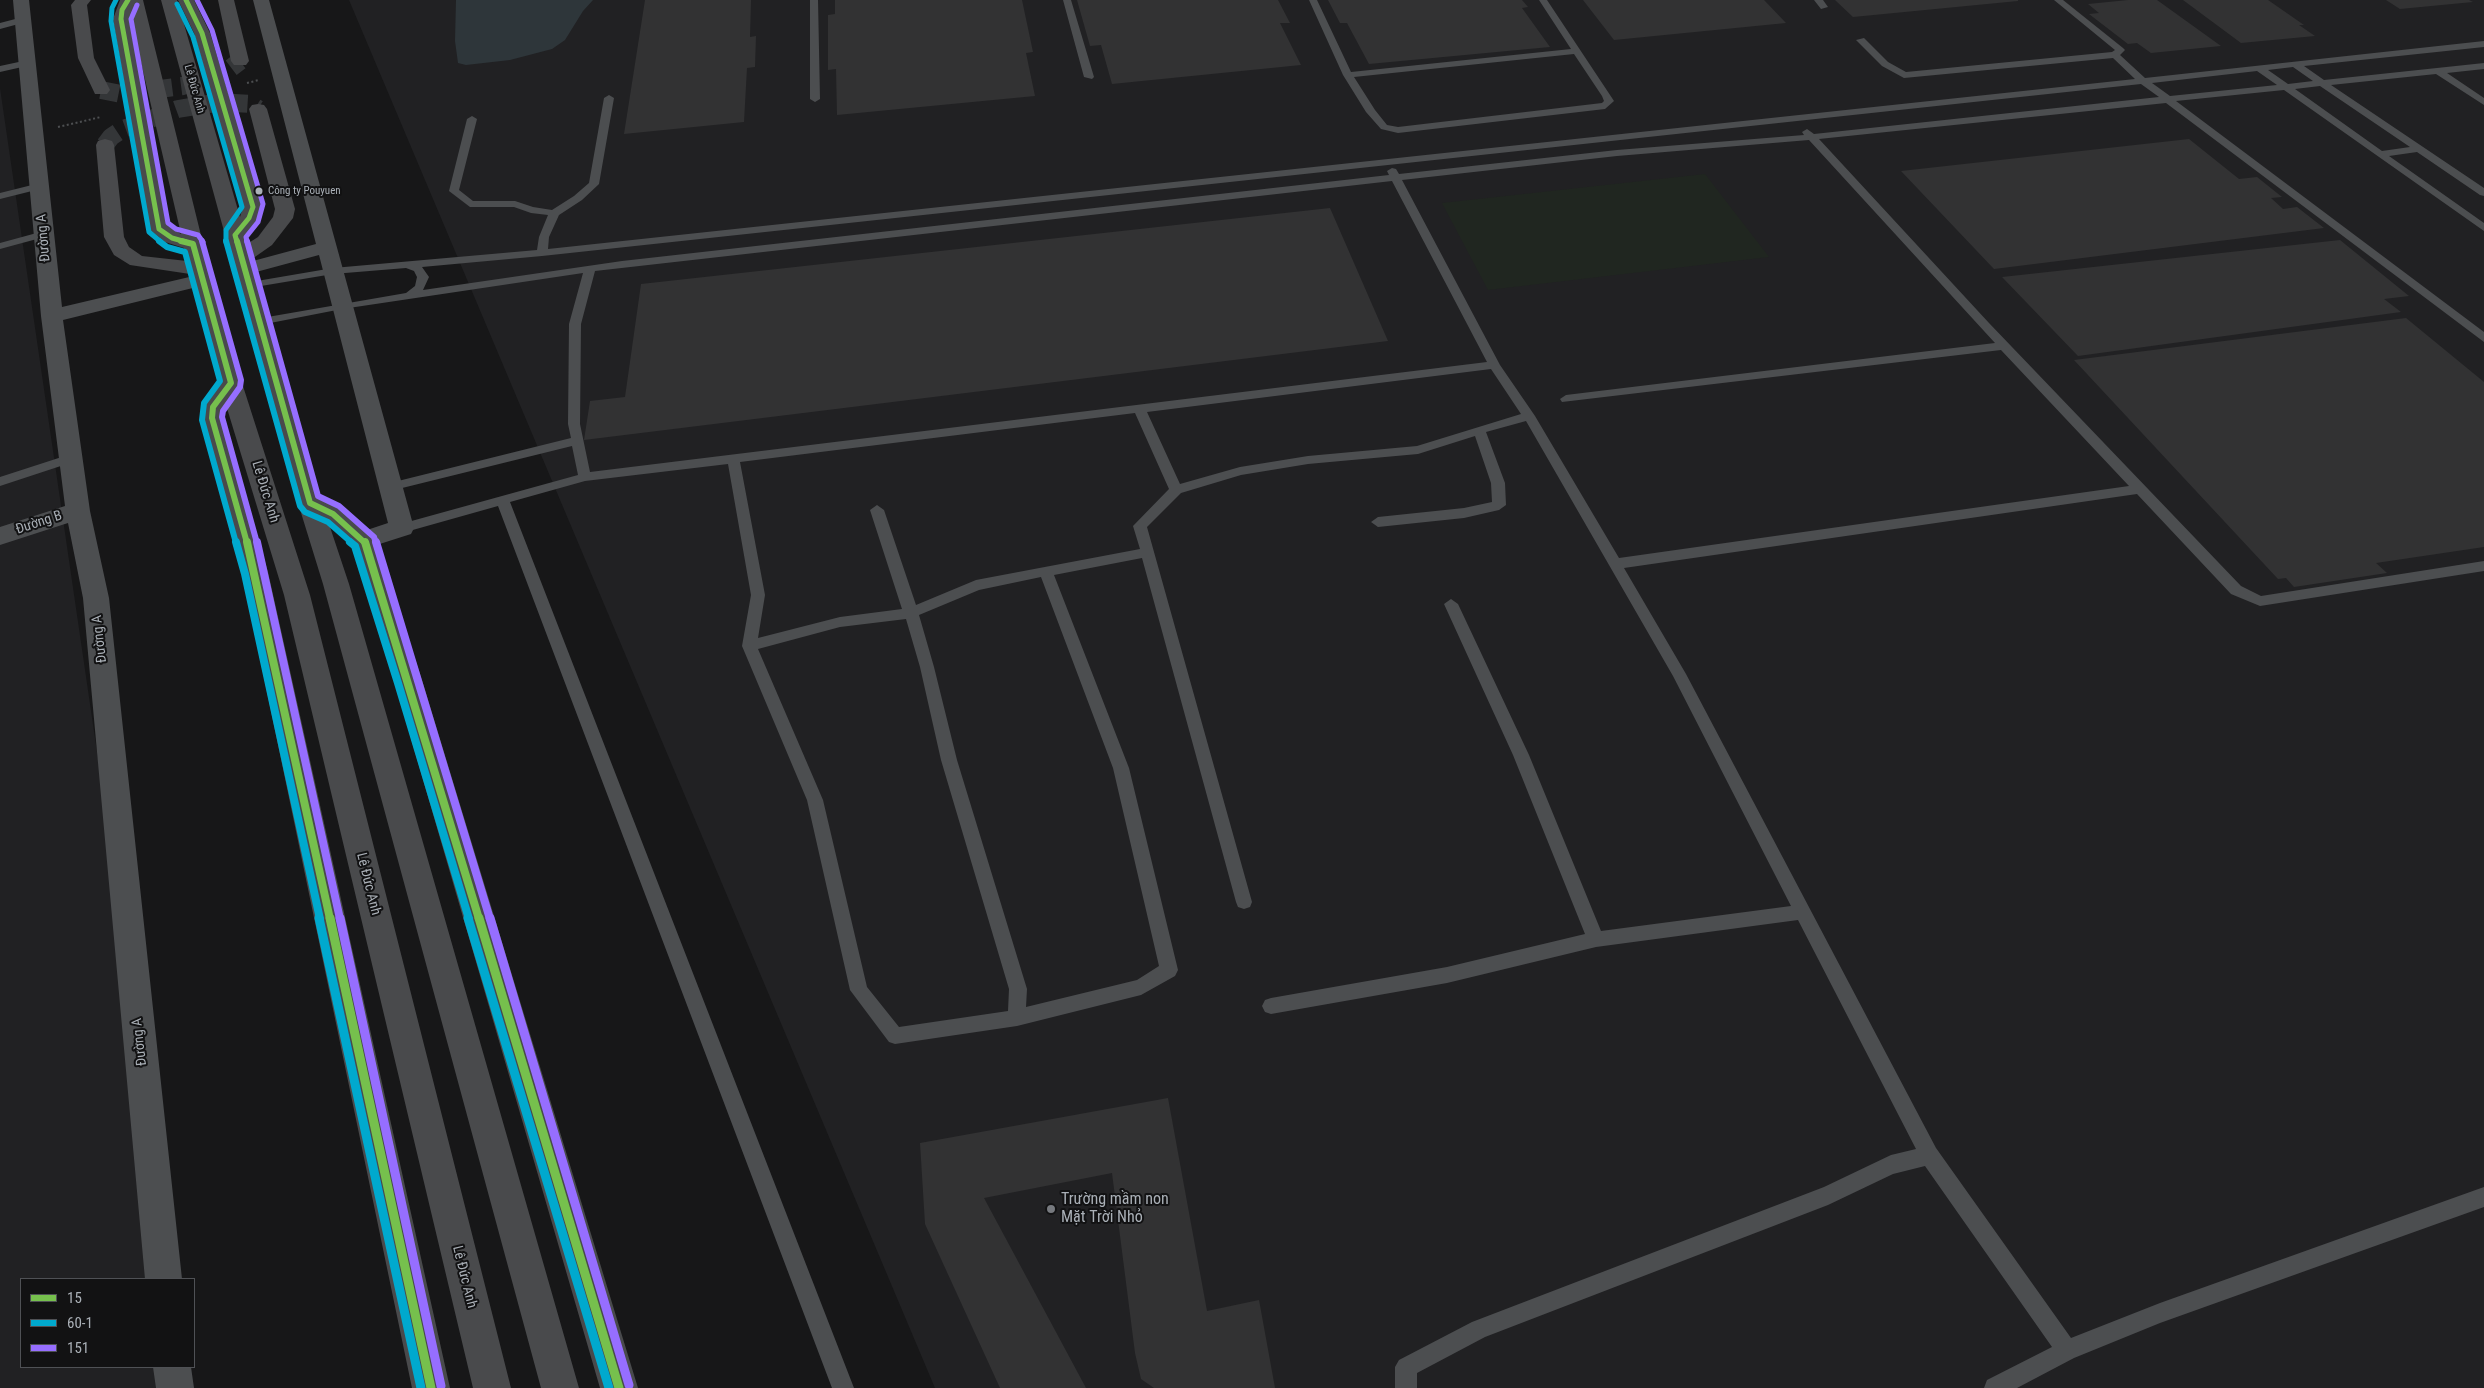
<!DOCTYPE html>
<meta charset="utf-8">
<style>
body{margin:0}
#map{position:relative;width:2484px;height:1388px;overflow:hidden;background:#171718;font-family:"Roboto Condensed",sans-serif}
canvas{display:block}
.legend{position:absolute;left:20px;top:1278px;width:175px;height:90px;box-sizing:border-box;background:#121213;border:1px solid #4f5155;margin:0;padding:6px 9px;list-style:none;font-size:15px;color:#aab0b7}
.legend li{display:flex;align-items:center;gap:10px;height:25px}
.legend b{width:25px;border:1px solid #4f5155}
</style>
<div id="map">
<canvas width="2484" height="1388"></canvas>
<ul class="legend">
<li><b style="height:6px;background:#76c04d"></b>15</li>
<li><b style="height:6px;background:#00a9ce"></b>60-1</li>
<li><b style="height:6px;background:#966eff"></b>151</li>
</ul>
</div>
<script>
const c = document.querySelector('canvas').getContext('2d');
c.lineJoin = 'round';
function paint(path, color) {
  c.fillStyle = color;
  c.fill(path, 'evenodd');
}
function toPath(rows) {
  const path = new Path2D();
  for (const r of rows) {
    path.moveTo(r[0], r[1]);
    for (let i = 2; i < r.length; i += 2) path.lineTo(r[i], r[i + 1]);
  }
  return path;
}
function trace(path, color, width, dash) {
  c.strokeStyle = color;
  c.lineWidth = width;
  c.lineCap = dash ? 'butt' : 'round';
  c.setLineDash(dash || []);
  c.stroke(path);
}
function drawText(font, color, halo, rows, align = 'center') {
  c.font = font + ' "Roboto Condensed",sans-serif';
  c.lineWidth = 4;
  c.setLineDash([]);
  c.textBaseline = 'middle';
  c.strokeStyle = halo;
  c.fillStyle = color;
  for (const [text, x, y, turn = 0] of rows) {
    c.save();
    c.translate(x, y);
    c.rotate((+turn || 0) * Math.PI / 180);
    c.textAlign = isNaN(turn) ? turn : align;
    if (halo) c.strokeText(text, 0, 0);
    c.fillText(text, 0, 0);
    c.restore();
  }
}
const built = toPath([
 [349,0,2484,0,2484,1388,935,1388],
 [0,88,174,1279,21,1279,21,1367,187,1367,190,1388,0,1388]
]);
const green = toPath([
 [1705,174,1769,257,1488,290,1442,203]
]);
const water = toPath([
 [456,0,593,0,583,11,565,40,552,49,510,60,466,65,458,63,455,41]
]);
const building = toPath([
 [645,0,751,0,750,37,756,36,755,67,747,68,744,122,624,134],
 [835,0,1022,0,1033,52,1026,53,1035,96,837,115,836,69,828,70,828,15,835,14],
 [1077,0,1278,0,1290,23,1280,23,1301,65,1112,84,1101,45,1090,46],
 [1328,0,1522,0,1528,7,1522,8,1550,47,1369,64,1347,23,1340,23],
 [1583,0,1764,0,1786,23,1614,40],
 [1835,0,2018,0,2018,1,1853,17],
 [2128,0,2157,0,2221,46,2151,53,2137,43,2128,44,2089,14,2099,13,2088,4],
 [2183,0,2268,0,2304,25,2299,25,2315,36,2241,43],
 [2386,0,2469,0,2473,2,2400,9],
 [2189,139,2239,179,2257,177,2282,197,2271,198,2283,209,2297,207,2324,228,1994,269,1901,171],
 [1330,208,1388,341,584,440,590,401,625,397,641,284],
 [2340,240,2409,296,2384,299,2401,312,2078,356,2002,277],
 [2406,318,2484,382,2484,547,2376,563,2387,573,2294,587,2286,578,2278,579,2074,360],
 [1168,1098,1207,1311,1259,1300,1275,1388,1154,1388,1141,1379,1135,1353,1112,1173,984,1198,1086,1388,1000,1388,925,1224,920,1143]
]);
const trunkTunnel = toPath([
 [101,90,121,94,183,86,223,74,240,61],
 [105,145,111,137,123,129,178,109,207,104,234,103,250,104,258,109]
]);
const path = toPath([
 [247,83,259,80],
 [58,127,101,117]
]);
const service = toPath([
 [810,0,818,0,820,99,815,102,810,99,810,0],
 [1063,0,1071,0,1094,77,1092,79,1084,77,1063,0],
 [1309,0,1317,0,1351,72,1571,49,1539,0,1547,0,1614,101,1605,109,1398,133,1381,129,1366,112,1343,75,1309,0],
 [1574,54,1602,96,1604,101,1602,103,1398,127,1387,125,1375,110,1354,77,1574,54],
 [1814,0,1823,0,1828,7,1821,9,1814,0],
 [2054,0,2063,0,2123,48,2125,50,2120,55,2145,78,2484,41,2484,47,2304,66,2324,80,2484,63,2484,69,2447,73,2484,98,2484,105,2436,74,2331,85,2484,188,2484,196,2480,195,2417,152,2389,156,2484,223,2484,231,2284,90,2176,101,2484,332,2484,342,2166,103,1819,139,1989,323,2241,586,2261,596,2484,561,2484,571,2260,606,2231,594,2137,494,1624,568,1686,674,1936,1148,2071,1338,2160,1303,2484,1187,2484,1207,2160,1323,2074,1358,2017,1388,1984,1388,1987,1380,2052,1347,1925,1166,1893,1174,1828,1205,1485,1337,1417,1373,1417,1388,1395,1388,1395,1367,1399,1360,1472,1322,1824,1187,1891,1155,1916,1149,1798,920,1596,947,1447,983,1271,1014,1265,1012,1262,1006,1265,1000,1271,998,1447,967,1585,934,1513,755,1444,604,1451,599,1458,604,1529,755,1601,931,1791,906,1673,676,1526,421,1486,432,1505,483,1506,505,1499,510,1464,518,1378,527,1371,522,1378,517,1464,508,1492,502,1491,483,1475,436,1418,454,1308,464,1241,475,1181,493,1147,527,1252,902,1250,907,1244,909,1238,907,1236,902,1142,558,1054,575,1129,768,1178,970,1175,976,1141,995,1017,1026,895,1044,889,1042,850,990,807,800,742,646,751,595,728,464,585,481,510,502,854,1388,832,1388,498,506,402,533,395,528,397,525,578,475,572,446,390,491,383,487,390,483,571,438,568,424,569,324,583,273,342,309,260,325,254,321,256,319,406,293,415,286,417,277,414,271,406,268,333,274,249,288,243,285,245,283,333,268,537,250,539,237,548,215,531,213,514,207,470,207,449,191,467,119,472,116,477,119,459,190,473,201,515,201,533,207,552,210,574,196,589,183,604,98,609,95,614,98,599,184,582,200,559,215,549,237,548,249,2135,79,2113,58,1904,78,1882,66,1856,40,1864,38,1888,62,1906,72,2112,52,2115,50,2054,0],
 [2293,67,2313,81,2288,84,2268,70,2293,67],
 [2257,71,2277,85,2170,96,2152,83,2257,71],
 [2141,84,2159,97,1814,134,1807,129,1802,132,1804,135,1617,150,1399,174,1396,169,1392,168,1387,171,1389,175,622,261,423,290,429,277,422,267,542,256,2141,84],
 [2320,86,2410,147,2382,151,2295,89,2320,86],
 [1809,140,1995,343,1566,395,1560,399,1562,402,2001,350,2129,486,1619,558,1535,416,1500,365,1402,180,1617,156,1809,140],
 [1392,181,1487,362,590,472,580,424,581,324,595,271,1392,181],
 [1491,369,1521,414,1417,446,1308,456,1240,467,1180,484,1147,412,1491,369],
 [1135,413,1169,489,1133,526,1140,549,976,580,916,605,884,510,877,505,870,510,902,609,840,617,758,638,765,595,740,462,1135,413],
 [1041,577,1113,768,1159,966,1137,980,1026,1007,1027,989,957,760,934,667,919,615,979,590,1041,577],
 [906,619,920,667,941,760,1009,989,1008,1011,899,1027,867,987,823,800,758,649,840,627,906,619],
 [23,17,26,18,26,22,0,29,0,23,23,17],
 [28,60,33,63,31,65,0,72,0,66,28,60],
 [40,183,45,186,44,188,0,199,0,193,40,183],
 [44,231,48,232,48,236,0,249,0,243,44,231],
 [71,454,77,458,76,461,0,486,0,477,71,454]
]);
const minor = toPath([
 [13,0,29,0,62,307,202,274,209,276,212,280,209,284,63,320,90,511,109,598,182,1279,145,1279,83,598,68,523,0,545,0,527,65,506,41,316,13,0],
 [253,0,269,0,414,528,411,534,364,549,355,546,352,540,355,534,388,523,319,255,245,275,238,273,235,269,238,265,316,244,253,0],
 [153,1367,191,1367,194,1388,156,1388,153,1367]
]);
const trunk = toPath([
 [75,0,91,0,87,5,94,58,110,90,107,94,95,94,78,58,71,5,75,0],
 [120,0,143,0,212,280,242,383,310,595,511,1388,473,1388,284,595,226,405,223,418,268,572,450,1388,412,1388,242,572,201,418,202,407,220,382,190,274,130,265,114,255,104,237,96,145,98,141,105,139,112,141,114,145,124,237,129,247,142,256,187,261,184,248,165,242,149,229,113,19,120,0],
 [130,15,181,234,168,226,129,19,130,15],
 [161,0,177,0,240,217,243,207,194,33,178,0,194,0,210,33,263,207,259,218,245,236,247,244,258,237,273,217,275,209,249,109,252,105,258,104,264,105,267,109,295,209,293,218,272,245,252,259,321,498,342,508,373,534,376,540,422,680,638,1388,600,1388,394,680,353,544,329,524,349,584,579,1388,541,1388,323,584,298,503,161,0],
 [218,0,234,0,249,61,246,65,234,65,231,61,218,0]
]);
const bus1Far3 = toPath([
 [128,0,122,10,121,19,159,229,172,238,186,242],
 [186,0,202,33,253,207,249,218,235,235,237,242]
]);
const bus1Far2 = toPath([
 [181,241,193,244,231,383,213,407,212,418,247,543],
 [237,241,310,503,333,514,365,543]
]);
const bus1Far1 = toPath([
 [247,542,330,919],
 [365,542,479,919]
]);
const bus1 = toPath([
 [330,918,431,1388],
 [479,918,619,1388]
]);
const bus2Far3 = toPath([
 [116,0,112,8,111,21,149,232,161,242],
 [177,4,193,37,242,207,226,230,226,242]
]);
const bus2Far2 = toPath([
 [159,241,167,247,185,252,220,381,204,403,202,420,236,543],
 [226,241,300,506,305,512,328,522,352,543]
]);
const bus2Far1 = toPath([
 [236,542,245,574,320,919],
 [350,542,355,546,398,683,469,919]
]);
const bus2 = toPath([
 [319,918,421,1388],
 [468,918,609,1388]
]);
const bus3Far3 = toPath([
 [197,0,212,30,263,204,258,222,246,237,247,242],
 [137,5,131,19,168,223,176,229,198,235,203,242]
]);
const bus3Far2 = toPath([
 [202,241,241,380,240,387,223,411,222,417,257,543],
 [247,241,318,496,339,506,374,537,376,543]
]);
const bus3Far1 = toPath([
 [257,542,340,919],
 [376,542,490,919]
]);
const bus3 = toPath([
 [340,918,441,1386],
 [490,918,629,1385]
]);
const markers = [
 [259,191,4.5,"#aab0b7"],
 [1051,1209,5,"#777a7f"]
];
const farStreetnames = [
 ["Lê Đức Anh",194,89,74]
];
const farBusnames = [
 ["Công ty Pouyuen",268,191]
];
const streetNames = [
 ["Đường A",44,238,-95],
 ["Lê Đức Anh",265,492,73],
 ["Đường B",39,523,-18],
 ["Đường A",100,639,-96],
 ["Lê Đức Anh",368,884,76],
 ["Đường A",140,1042,-96],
 ["Lê Đức Anh",464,1277,76]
];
const nearPoinames = [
 ["Trường mầm non",1061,1200],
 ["Mặt Trời Nhỏ",1061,1218]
];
paint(built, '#212123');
paint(green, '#202620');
paint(water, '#2e363a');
paint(building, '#323233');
trace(trunkTunnel, '#343638', 18, [18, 9]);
trace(path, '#4d4f51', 2, [2, 2.5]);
paint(service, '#4c4e50');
paint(minor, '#4c4e50');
paint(trunk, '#494a4c');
trace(bus1Far3, '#76c04d', 5);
trace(bus1Far2, '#76c04d', 6);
trace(bus1Far1, '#76c04d', 8);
trace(bus1, '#76c04d', 9);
trace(bus2Far3, '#00a9ce', 5);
trace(bus2Far2, '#00a9ce', 6);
trace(bus2Far1, '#00a9ce', 8);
trace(bus2, '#00a9ce', 9);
trace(bus3Far3, '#966eff', 5);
trace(bus3Far2, '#966eff', 6);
trace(bus3Far1, '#966eff', 8);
trace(bus3, '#966eff', 9);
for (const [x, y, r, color] of markers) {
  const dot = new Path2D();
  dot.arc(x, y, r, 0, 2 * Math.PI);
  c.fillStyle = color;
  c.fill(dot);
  trace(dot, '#121213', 2);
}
drawText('11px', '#aab0b7', '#121213', farStreetnames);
drawText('11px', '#aab0b7', '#121213', farBusnames, 'left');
drawText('14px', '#aab0b7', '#121213', streetNames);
drawText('16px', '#aab0b7', '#121213', nearPoinames, 'left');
</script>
